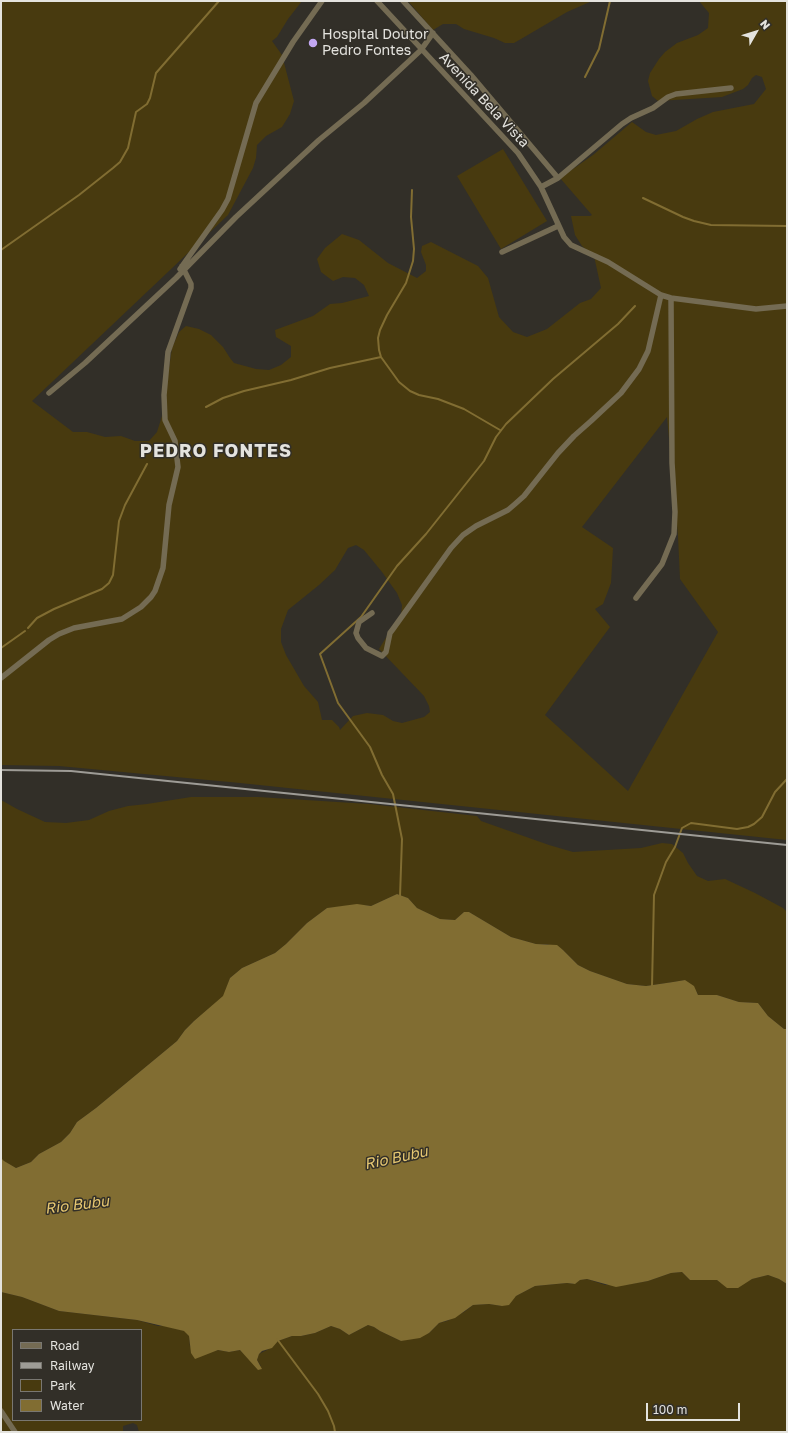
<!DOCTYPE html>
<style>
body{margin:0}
#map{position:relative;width:788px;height:1433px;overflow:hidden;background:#322f28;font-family:"Golos Text",sans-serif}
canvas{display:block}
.frame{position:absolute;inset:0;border:2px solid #e4e3de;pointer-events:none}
.legend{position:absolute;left:12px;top:1329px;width:130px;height:92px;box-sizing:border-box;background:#322f28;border:1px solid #797771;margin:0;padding:5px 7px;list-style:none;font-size:12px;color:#e4e3de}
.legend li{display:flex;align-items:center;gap:8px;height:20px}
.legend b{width:20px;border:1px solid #797771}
.north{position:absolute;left:736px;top:12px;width:40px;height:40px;-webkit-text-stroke:3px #322f28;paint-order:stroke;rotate:51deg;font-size:11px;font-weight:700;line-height:16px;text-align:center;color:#e4e3de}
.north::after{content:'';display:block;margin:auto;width:14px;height:18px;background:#e4e3de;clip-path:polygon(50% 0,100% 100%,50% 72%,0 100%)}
.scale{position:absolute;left:646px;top:1403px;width:94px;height:18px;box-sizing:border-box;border:2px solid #e4e3de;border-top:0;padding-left:5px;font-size:12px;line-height:14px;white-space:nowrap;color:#e4e3de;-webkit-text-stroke:3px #322f28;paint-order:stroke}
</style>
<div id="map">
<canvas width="788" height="1433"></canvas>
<div class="frame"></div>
<ul class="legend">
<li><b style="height:5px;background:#746b53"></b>Road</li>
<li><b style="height:5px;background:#9e9c96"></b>Railway</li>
<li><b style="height:11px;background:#483a0f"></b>Park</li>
<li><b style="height:11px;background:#816d32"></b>Water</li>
</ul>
<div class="north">N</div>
<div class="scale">100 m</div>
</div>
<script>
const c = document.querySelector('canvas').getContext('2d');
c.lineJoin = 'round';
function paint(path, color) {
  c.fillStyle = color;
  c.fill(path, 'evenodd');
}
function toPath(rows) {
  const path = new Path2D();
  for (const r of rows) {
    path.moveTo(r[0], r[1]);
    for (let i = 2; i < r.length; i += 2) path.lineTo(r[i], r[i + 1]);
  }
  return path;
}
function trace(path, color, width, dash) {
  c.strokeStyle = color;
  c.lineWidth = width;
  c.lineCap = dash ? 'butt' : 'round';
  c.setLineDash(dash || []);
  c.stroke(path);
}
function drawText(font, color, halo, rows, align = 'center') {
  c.font = font + ' "Golos Text",sans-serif';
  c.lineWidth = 3;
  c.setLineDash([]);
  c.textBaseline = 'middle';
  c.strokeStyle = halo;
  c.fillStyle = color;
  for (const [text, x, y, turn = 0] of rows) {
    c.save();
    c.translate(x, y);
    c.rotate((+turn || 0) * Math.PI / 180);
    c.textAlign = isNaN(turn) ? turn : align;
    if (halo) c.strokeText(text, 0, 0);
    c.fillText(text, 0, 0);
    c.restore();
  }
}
const green = toPath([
 [1,1,302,1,288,19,277,37,272,41,282,55,294,101,290,114,282,127,266,136,257,145,256,158,253,168,228,215,32,401,73,432,87,432,105,437,121,436,135,441,149,441,157,432,162,416,172,348,179,332,186,326,199,329,211,335,223,347,230,358,234,363,256,369,269,370,281,365,291,357,291,346,276,337,275,330,313,316,330,304,342,303,369,296,364,285,355,278,343,277,333,281,321,272,317,259,325,248,342,234,359,240,388,263,417,278,426,271,426,265,421,252,422,246,431,242,478,266,488,278,499,317,513,332,527,337,547,329,580,303,591,299,601,288,594,256,582,246,575,235,571,216,590,216,592,215,560,178,593,155,632,122,646,132,656,135,676,131,697,119,713,112,754,104,766,89,762,77,756,75,752,78,748,85,743,89,722,97,658,101,652,96,648,81,650,73,659,59,665,52,677,43,698,35,708,28,709,13,699,1,787,1,787,840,240,783,59,766,1,765],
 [667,417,678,536,680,579,718,632,628,791,545,715,610,627,595,609,603,604,611,583,613,548,582,527],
 [356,545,364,550,382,572,397,593,402,605,401,618,387,636,379,649,424,696,429,706,430,712,424,717,402,723,393,721,383,715,367,713,353,716,340,730,339,727,332,720,322,720,318,702,304,686,286,655,281,642,281,629,288,610,319,585,335,570,348,548],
 [408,1,592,1,567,12,521,39,514,43,505,43,494,38,464,29,456,24,443,24,433,30],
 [503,149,547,221,501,249,457,176],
 [191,797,258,797,369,804,477,816,481,821,549,845,573,852,641,848,662,843,672,844,683,853,688,863,697,876,708,881,725,879,755,893,783,908,787,912,787,1029,784,1029,768,1016,758,1003,739,1002,717,995,698,995,697,992,685,980,673,982,646,986,627,984,590,971,578,965,563,950,547,944,536,944,511,937,469,912,464,912,455,920,440,919,417,908,408,898,397,894,371,906,365,905,327,908,307,923,286,944,275,953,242,968,230,978,224,996,194,1021,185,1030,177,1041,96,1108,77,1122,70,1133,61,1142,39,1154,31,1162,16,1168,3,1161,1,1158,1,800,17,809,45,822,66,823,89,820,109,811,128,806,147,804],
 [682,1272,690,1280,717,1280,721,1283,746,1282,752,1279,768,1275,779,1279,787,1284,787,1432,139,1432,137,1425,133,1423,123,1426,123,1432,1,1432,1,1292,22,1297,59,1311,137,1320,158,1326,166,1326,185,1331,189,1336,190,1347,211,1352,218,1350,229,1352,240,1350,252,1362,261,1366,257,1360,259,1354,267,1350,278,1341,292,1336,301,1336,315,1333,331,1326,340,1329,349,1335,368,1325,374,1327,380,1331,401,1341,429,1333,439,1323,447,1321,464,1312,473,1305,489,1304,502,1306,516,1296,535,1286,567,1283,574,1284,580,1280,587,1279,605,1285,625,1285,648,1281,671,1273],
 [13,1330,141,1330,141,1420,13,1420]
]);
const water = toPath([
 [397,894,408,898,417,908,440,919,455,920,464,912,469,912,511,937,536,944,557,945,563,950,578,965,590,971,627,984,646,986,673,982,685,980,694,986,698,995,717,995,739,1002,758,1003,768,1016,784,1029,787,1029,787,1284,779,1279,768,1275,752,1279,738,1288,727,1288,717,1280,690,1280,682,1272,671,1273,648,1281,616,1287,587,1279,580,1280,575,1284,567,1283,535,1286,516,1296,509,1305,502,1306,489,1304,473,1305,455,1318,439,1323,429,1333,420,1338,401,1341,380,1331,374,1327,368,1325,349,1335,340,1329,331,1326,315,1333,301,1336,292,1336,278,1341,272,1348,262,1351,259,1354,257,1360,262,1369,258,1370,240,1350,229,1352,218,1350,195,1359,191,1353,189,1336,184,1331,137,1320,59,1311,22,1297,1,1292,1,1158,4,1161,16,1168,31,1162,39,1154,61,1142,70,1133,77,1122,96,1108,177,1041,185,1030,194,1021,223,996,230,978,242,968,275,953,286,944,307,923,327,908,357,904,371,906]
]);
const stream = toPath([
 [585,77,599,49,610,1],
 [412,190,411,217,414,249,413,261,406,283,387,315,380,330,378,338,379,350,381,357,399,382,410,391,419,395,438,399,464,409,500,430],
 [643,198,683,217,694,221,711,225,787,226],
 [1,250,79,195,113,168,120,162,128,148,136,112,147,104,150,98,156,73,219,1],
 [206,407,223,398,244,391,291,380,330,368,381,357],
 [28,628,37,618,54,609,102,589,109,583,113,575,119,521,125,505,147,464],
 [1,648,25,631],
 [400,896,402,839,393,794,382,775,370,747,338,703,320,654,361,617,397,566,426,534,484,461,496,437,506,424,553,379,618,324,635,306],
 [652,986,654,895,666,862,675,847,682,828,691,823,737,829,748,827,754,824,762,817,775,792,787,779],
 [277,1339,318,1394,328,1411,334,1426,335,1432]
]);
const minor = toPath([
 [377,1,518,153,541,187,564,237,571,245,608,262,661,295,671,298,756,309,787,306],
 [403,1,471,75,558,178],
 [541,187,558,178,622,124,631,118,653,108,668,97,676,94,731,88],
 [502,252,558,226],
 [180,269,222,210,228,199,256,103,293,42,322,1],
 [49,393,85,363,176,278,236,217,319,140,364,103,421,50,433,33],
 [636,598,662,564,674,534,675,512,672,463,671,298],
 [372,613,359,622,356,633,358,638,366,648,382,656,386,652,390,633,393,629,451,548,463,535,476,526,508,510,515,504,524,496,558,453,574,436,591,421,621,393,639,369,648,351,661,295],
 [1,678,49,640,59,634,74,628,122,619,141,607,151,597,155,591,163,568,169,505,178,467,175,441,165,420,164,395,168,352,191,288,191,284,182,266],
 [1,1411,15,1432]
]);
const rail = toPath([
 [1,770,71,771,787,845]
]);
const markers = [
 [313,43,5,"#c2a7f2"]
];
const poiNames = [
 ["Hospital Doutor",322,35],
 ["Pedro Fontes",322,51]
];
const streetNames = [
 ["Avenida Bela Vista",484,100,47]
];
const waterNames = [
 ["Rio Bubu",396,1158,-12],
 ["Rio Bubu",77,1205,-7]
];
const districtNames = [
 ["PEDRO FONTES",216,451]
];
paint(green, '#483a0f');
paint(water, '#816d32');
trace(stream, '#816d32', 2);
trace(minor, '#746b53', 5.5);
trace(rail, '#9e9c96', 2);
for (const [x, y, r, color] of markers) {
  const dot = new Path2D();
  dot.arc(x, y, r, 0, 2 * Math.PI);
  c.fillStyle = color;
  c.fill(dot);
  trace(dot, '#322f28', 1.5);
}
drawText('14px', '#e4e3de', '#322f28', poiNames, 'left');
drawText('14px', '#e4e3de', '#322f28', streetNames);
drawText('italic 15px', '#e6c771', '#322f28', waterNames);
c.letterSpacing = '1px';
drawText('bold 18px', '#e4e3de', '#322f28', districtNames);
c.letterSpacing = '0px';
</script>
